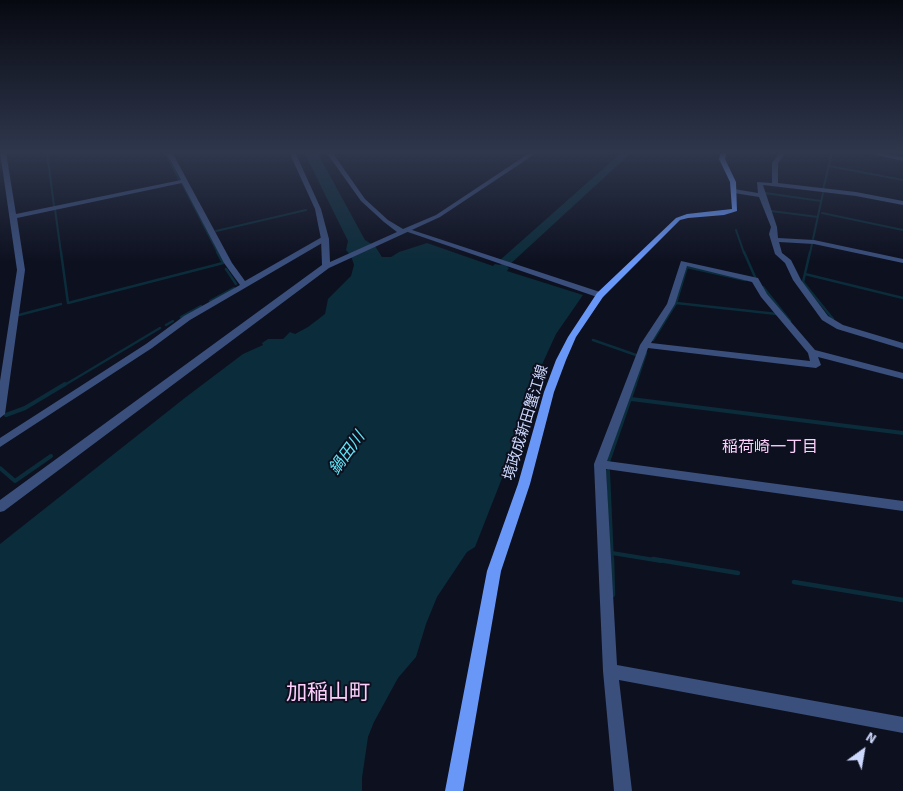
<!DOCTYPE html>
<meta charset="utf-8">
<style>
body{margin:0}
#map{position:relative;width:903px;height:791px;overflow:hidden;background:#0d101f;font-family:"Source Sans 3",sans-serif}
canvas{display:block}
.north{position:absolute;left:838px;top:726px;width:50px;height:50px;-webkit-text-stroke:4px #0d101f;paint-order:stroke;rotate:32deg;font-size:14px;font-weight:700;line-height:20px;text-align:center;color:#cdd8fd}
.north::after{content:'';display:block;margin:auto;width:18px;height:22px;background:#cdd8fd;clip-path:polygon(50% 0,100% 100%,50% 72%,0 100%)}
</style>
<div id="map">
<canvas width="903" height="791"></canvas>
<div class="north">N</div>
</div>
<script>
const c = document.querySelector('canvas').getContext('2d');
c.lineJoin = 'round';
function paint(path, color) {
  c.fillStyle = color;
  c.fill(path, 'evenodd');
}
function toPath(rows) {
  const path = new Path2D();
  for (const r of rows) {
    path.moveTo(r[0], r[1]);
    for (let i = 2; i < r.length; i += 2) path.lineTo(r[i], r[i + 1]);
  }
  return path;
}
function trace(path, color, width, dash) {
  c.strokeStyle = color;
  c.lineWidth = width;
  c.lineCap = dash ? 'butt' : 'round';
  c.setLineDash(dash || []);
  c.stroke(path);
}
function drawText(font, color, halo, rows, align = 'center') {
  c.font = font + ' "Source Sans 3","Noto Sans JP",sans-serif';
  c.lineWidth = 4;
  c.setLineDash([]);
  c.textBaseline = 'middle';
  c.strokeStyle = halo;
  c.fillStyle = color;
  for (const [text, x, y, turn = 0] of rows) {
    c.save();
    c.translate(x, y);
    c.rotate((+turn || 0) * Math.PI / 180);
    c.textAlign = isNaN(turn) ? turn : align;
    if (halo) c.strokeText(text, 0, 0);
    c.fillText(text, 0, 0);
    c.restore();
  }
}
const water = toPath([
 [304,152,317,152,365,240,375,246,382,257,391,257,399,252,427,243,493,266,495,264,500,265,503,262,500,260,622,152,632,152,507,267,509,268,507,271,583,295,556,334,529,393,506,468,475,547,467,552,437,597,426,624,416,657,398,678,374,722,368,737,362,778,362,791,0,791,0,544,186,397,243,354,263,345,262,343,268,339,283,339,290,332,295,334,308,327,325,314,328,299,351,276,354,265,351,256,346,250,348,241]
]);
const streamFar3 = toPath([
 [47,152,54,206],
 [165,152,180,181],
 [829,166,903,180],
 [182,183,218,253],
 [823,190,832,152],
 [765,193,821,201],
 [55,209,61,253],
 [771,211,818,217],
 [822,213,903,230],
 [736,230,744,253],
 [216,231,306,210],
 [813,239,823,193],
 [810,253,812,244]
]);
const streamFar2 = toPath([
 [61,252,68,303,223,263,217,252],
 [744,252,755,277],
 [810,252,803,282,833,319],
 [226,269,236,284],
 [805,274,903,298],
 [763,287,790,321],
 [210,301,234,288],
 [676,303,777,314],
 [19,315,61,304],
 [181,317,201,306],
 [166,325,173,321],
 [593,340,636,355],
 [653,340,676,303,687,267,745,280],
 [63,386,160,328],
 [635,386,646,353]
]);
const streamFar1 = toPath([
 [631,399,903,433],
 [6,415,25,408,65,384],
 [608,462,635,384],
 [0,468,15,481,51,456],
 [608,471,612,561],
 [612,553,661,561]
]);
const stream = toPath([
 [612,559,613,595],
 [653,559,738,573],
 [794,582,903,600]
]);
const minor = toPath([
 [0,152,6,152,16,214,181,180,166,152,172,152,232,263,245,281,322,237,329,239,190,320,152,348,0,447,0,438,146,344,184,316,240,285,224,263,182,183,17,218,25,270,5,414,0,418,0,381,17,270,0,152],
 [780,152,786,152,778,163,778,183,856,192,903,201,903,205,856,196,763,185,777,227,778,238,814,240,903,259,903,263,814,244,779,242,782,253,791,260,801,280,828,316,843,325,903,343,903,349,837,329,822,320,793,280,785,263,775,254,769,234,771,227,759,197,734,193,731,191,734,189,758,193,757,182,772,183,772,163,780,152],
 [861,152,873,152,903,157,903,161,861,152],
 [405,229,409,229,603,293,604,295,603,297,597,297,405,231,405,229],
 [681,261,758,278,767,294,815,350,903,373,903,379,818,357,821,365,816,368,648,348,607,461,903,501,903,511,606,469,617,665,903,717,903,733,619,680,632,791,614,791,603,671,594,464,640,345,667,304,681,261],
 [687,266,752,282,761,297,808,353,810,361,651,343,675,304,687,266]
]);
const tertiary = toPath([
 [289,152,295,152,321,209,329,239,330,262,397,232,384,222,361,201,326,152,332,152,365,199,388,220,403,229,436,215,531,152,538,152,440,217,329,268,4,511,0,512,0,500,322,265,321,239,315,209,289,152]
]);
const secondary = toPath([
 [721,152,727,152,725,159,736,182,737,211,724,215,688,218,680,220,603,297,576,337,566,360,554,392,530,484,501,571,463,791,445,791,487,571,518,484,544,392,556,360,568,337,597,293,676,218,687,214,732,209,730,182,719,159,721,152]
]);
const streetNames = [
 ["境政成新田蟹江線",527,423,-73]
];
const neighbourhoodNames = [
 ["稲荷崎一丁目",770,448]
];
const waterNames = [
 ["鍋田川",348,454,-54]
];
const nearQuarternames = [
 ["加稲山町",328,694]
];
paint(water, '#0b2c3a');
trace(streamFar3, '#0b2c3a', 2);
trace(streamFar2, '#0b2c3a', 2.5);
trace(streamFar1, '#0b2c3a', 4);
trace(stream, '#0b2c3a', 4.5);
paint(minor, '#3a4f7c');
paint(tertiary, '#3a4f7c');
paint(secondary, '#6997f8');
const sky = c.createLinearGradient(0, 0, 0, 263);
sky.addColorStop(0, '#070911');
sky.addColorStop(0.58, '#2f374d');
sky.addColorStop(1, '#2f374d00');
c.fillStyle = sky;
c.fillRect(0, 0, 903, 263);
drawText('15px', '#cdd8fd', '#0d101f', streetNames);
drawText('16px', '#fdcffc', '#0d101f', neighbourhoodNames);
drawText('italic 16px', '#60e6f8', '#0d101f', waterNames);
drawText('21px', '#fdcffc', '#0d101f', nearQuarternames);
</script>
